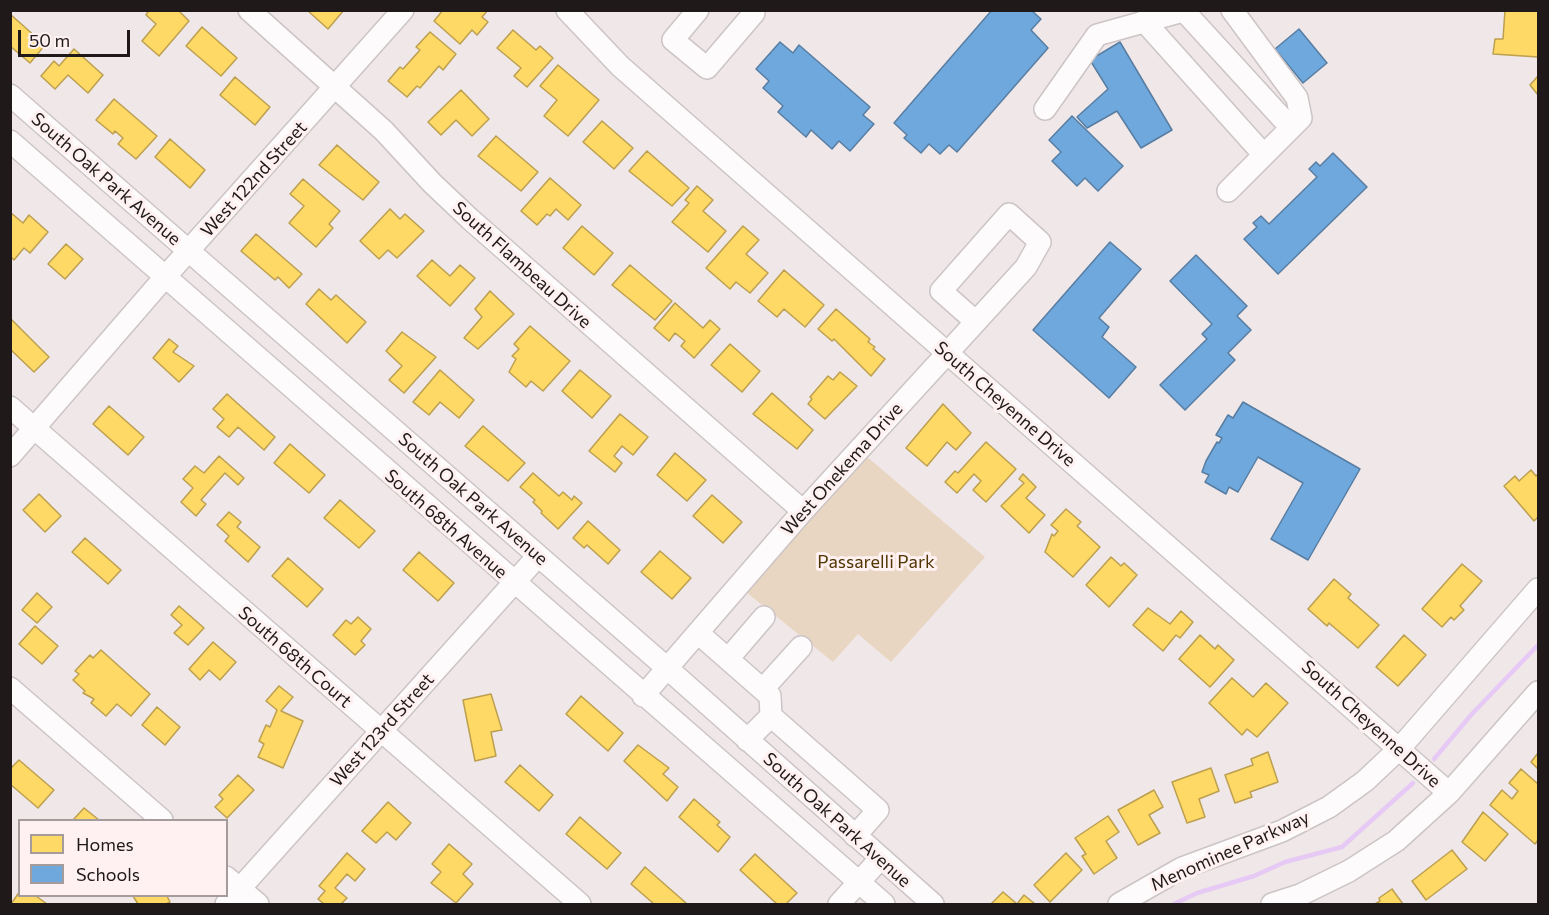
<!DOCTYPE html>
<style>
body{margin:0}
#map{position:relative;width:1549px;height:915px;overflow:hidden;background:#f0e7e8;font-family:Commissioner,sans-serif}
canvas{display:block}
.frame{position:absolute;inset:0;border:12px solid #1f1919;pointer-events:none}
.legend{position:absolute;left:18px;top:819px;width:210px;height:78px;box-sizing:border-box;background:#fff1f2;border:2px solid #a59b9b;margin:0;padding:8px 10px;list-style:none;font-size:18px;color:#1f1919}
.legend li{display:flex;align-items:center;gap:12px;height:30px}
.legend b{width:30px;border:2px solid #a59b9b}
.scale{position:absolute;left:18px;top:30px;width:112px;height:27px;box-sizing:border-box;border:3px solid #1f1919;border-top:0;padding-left:8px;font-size:18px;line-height:21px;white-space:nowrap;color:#1f1919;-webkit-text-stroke:4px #fff1f2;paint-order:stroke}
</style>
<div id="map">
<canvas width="1549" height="915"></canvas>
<div class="frame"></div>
<ul class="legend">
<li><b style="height:16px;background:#ffd966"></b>Homes</li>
<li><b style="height:16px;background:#6fa8dc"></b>Schools</li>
</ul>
<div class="scale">50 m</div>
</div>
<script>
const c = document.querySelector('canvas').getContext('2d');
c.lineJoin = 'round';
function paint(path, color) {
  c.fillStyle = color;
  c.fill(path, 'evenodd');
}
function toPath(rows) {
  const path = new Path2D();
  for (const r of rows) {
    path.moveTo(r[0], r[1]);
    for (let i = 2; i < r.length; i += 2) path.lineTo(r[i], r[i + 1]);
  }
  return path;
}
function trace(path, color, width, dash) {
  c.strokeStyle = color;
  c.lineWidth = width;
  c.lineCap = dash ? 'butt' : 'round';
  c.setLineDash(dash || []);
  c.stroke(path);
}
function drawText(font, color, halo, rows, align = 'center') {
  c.font = font + ' Commissioner,sans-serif';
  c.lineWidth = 6;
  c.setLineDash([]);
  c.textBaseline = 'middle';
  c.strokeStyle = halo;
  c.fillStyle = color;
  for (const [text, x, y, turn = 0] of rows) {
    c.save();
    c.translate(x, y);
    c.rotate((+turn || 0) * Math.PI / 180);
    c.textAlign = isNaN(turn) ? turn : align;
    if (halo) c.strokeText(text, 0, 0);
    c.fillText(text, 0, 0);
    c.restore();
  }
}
const green = toPath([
 [866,456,985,557,891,662,858,634,833,662,746,592]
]);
const homes = toPath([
 [149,10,182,10,180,12,189,21,159,56,142,41,156,24,146,15,149,10],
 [307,10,344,10,328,29,307,10],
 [443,10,488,10,482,17,488,22,477,35,472,30,460,44,434,21,443,10],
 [1505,10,1538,10,1538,57,1493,54,1495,39,1503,39,1505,10],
 [10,14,45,45,30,63,10,46,10,14],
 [202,27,237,58,221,76,186,46,202,27],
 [513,30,536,50,540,46,553,58,527,87,514,76,521,68,497,48,513,30],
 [430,32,456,54,443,70,439,66,420,88,417,86,407,97,388,81,400,67,403,69,420,50,416,47,430,32],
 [74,49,103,75,88,93,68,75,55,89,41,76,54,61,59,66,74,49],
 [558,65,599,100,568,136,544,116,557,100,540,86,558,65],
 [1538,76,1538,95,1530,85,1538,76],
 [235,77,270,107,255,125,220,95,235,77],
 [461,90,489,119,472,136,456,120,441,135,428,122,461,90],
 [114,99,157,136,136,159,118,144,123,138,115,131,113,134,96,120,114,99],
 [602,121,633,148,614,169,583,142,602,121],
 [496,136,538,172,521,191,478,156,496,136],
 [170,139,205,170,190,188,155,157,170,139],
 [337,145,379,182,363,200,319,165,337,145],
 [647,151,689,188,672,206,629,171,647,151],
 [550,178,581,205,568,220,556,209,550,216,547,214,537,225,521,211,550,178],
 [303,179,340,211,329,224,333,228,316,247,289,223,304,206,290,194,303,179],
 [697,186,713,200,703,211,726,231,708,252,672,222,689,203,685,200,697,186],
 [390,209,400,219,405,214,424,231,397,258,388,250,379,259,360,241,390,209],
 [10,212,23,223,29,215,48,232,30,253,24,248,14,260,10,256,10,212],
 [582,226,613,253,594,275,563,248,582,226],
 [743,226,759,240,746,254,768,273,750,293,736,282,730,289,706,268,743,226],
 [256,234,302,274,289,288,278,277,275,280,241,251,256,234],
 [66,244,83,259,65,279,48,264,66,244],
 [432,260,450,276,460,265,475,278,450,306,417,276,432,260],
 [630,265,672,301,655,320,612,285,630,265],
 [784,270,824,305,805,327,784,309,777,317,758,301,784,270],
 [319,289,331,300,336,295,366,322,347,343,306,304,319,289],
 [490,291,514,314,478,349,464,338,482,317,475,309,490,291],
 [675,303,703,328,710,320,720,329,694,358,681,346,685,341,675,333,669,341,654,328,675,303],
 [836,309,870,339,868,342,875,347,873,349,885,359,871,376,834,339,832,341,818,329,836,309],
 [10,318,49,357,34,372,10,349,10,318],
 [530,326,570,361,543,391,531,381,526,387,509,372,516,359,512,356,519,349,514,344,530,326],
 [402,332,436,357,404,393,389,380,402,366,386,351,402,332],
 [169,339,178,346,173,352,194,366,179,382,153,358,169,339],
 [730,344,760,371,742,392,711,365,730,344],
 [440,370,474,400,459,418,440,402,429,415,413,402,440,370],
 [580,370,611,396,592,418,562,391,580,370],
 [840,372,857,386,825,419,808,404,812,399,810,397,828,376,833,380,840,372],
 [772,393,813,430,797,449,753,414,772,393],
 [227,394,275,437,264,450,238,427,229,437,217,427,224,419,213,409,227,394],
 [943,404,971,433,956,450,947,442,927,466,906,448,943,404],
 [109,406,144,437,128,455,93,424,109,406],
 [620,414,648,437,633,455,622,446,614,456,622,463,615,472,589,451,620,414],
 [483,426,525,463,508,481,465,446,483,426],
 [986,442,1016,469,986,502,973,490,981,481,974,474,957,493,945,482,955,471,958,473,986,442],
 [290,444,325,475,309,493,274,463,290,444],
 [675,453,706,480,687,501,657,475,675,453],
 [219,456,244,478,238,485,225,473,201,500,206,504,196,516,181,502,193,488,183,479,195,466,204,473,219,456],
 [1531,470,1536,476,1538,474,1538,517,1534,521,1504,486,1515,476,1519,481,1531,470],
 [533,473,559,496,563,492,572,500,574,496,582,503,558,529,541,513,542,511,533,502,535,500,520,487,533,473],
 [1023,474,1036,487,1026,498,1045,515,1029,533,1001,506,1024,483,1019,479,1023,474],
 [39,494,61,516,45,532,23,510,39,494],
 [712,495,742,522,723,543,693,516,712,495],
 [340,500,375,531,359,548,324,518,340,500],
 [1066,509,1081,522,1077,526,1100,547,1073,577,1045,552,1052,534,1054,536,1058,531,1051,525,1066,509],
 [229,512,241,522,237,527,260,547,248,562,225,541,229,536,217,525,229,512],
 [588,521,620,550,608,564,587,545,584,548,573,538,588,521],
 [85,538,121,570,108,584,72,552,85,538],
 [660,551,691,578,672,599,641,572,660,551],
 [419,552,454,583,438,601,403,570,419,552],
 [1111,557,1121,566,1124,563,1137,575,1109,607,1086,585,1111,557],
 [288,558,323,589,307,607,272,576,288,558],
 [1462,564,1482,581,1460,606,1464,610,1454,620,1451,617,1442,627,1422,609,1462,564],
 [1334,579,1351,594,1348,598,1379,625,1358,648,1329,623,1327,626,1308,609,1334,579],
 [37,593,52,607,37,623,22,610,37,593],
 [179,606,204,628,188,645,174,633,182,625,171,615,179,606],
 [1148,608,1170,624,1181,611,1193,622,1180,638,1176,635,1163,651,1133,625,1148,608],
 [358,617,371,629,361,641,365,645,355,655,333,635,346,620,351,624,358,617],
 [35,626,58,646,42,664,19,644,35,626],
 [1200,635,1215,649,1218,645,1234,660,1210,687,1179,659,1200,635],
 [1404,635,1426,655,1398,686,1376,667,1404,635],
 [213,642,236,662,220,680,209,670,200,680,189,669,213,642],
 [101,650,150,694,131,716,117,704,106,716,91,703,94,699,83,693,85,691,73,680,79,674,75,671,90,655,93,658,101,650],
 [1232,678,1253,697,1266,683,1288,703,1257,737,1247,729,1242,735,1209,703,1232,678],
 [279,686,293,697,281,711,303,721,283,768,258,757,264,744,259,741,266,725,270,727,277,710,266,701,279,686],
 [491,694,502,730,491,732,496,756,475,761,463,700,491,694],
 [581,696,623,733,608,751,566,714,581,696],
 [157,707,180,727,165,745,142,725,157,707],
 [638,745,669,768,663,774,678,787,667,801,624,761,638,745],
 [1268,752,1278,782,1250,792,1252,797,1235,803,1225,775,1253,765,1251,759,1268,752],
 [1538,753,1538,769,1531,762,1538,753],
 [19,760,54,790,38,808,10,784,10,769,19,760],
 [520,765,553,795,539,811,505,782,520,765],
 [1211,768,1219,791,1199,799,1205,817,1187,823,1172,782,1211,768],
 [1521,769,1538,784,1538,840,1535,844,1490,805,1502,790,1512,799,1518,791,1509,783,1521,769],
 [238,775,254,790,227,818,215,807,223,799,219,795,238,775],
 [1154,790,1163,807,1149,815,1160,833,1138,845,1118,810,1154,790],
 [694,799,720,822,717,825,730,837,718,852,679,817,694,799],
 [388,802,411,823,396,840,387,832,376,843,362,831,388,802],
 [84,808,99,820,73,820,84,808],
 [1483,812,1508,834,1485,861,1462,842,1483,812],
 [1108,816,1119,832,1106,841,1117,858,1094,874,1082,856,1086,854,1075,838,1108,816],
 [580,817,621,853,607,869,566,834,580,817],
 [449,844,472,864,463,874,473,884,456,903,431,883,441,872,432,864,449,844],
 [1452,850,1467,869,1426,900,1412,881,1452,850],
 [347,853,365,869,355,881,347,874,335,888,347,898,341,904,324,904,318,899,325,891,319,886,347,853],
 [1066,853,1082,870,1050,902,1034,885,1066,853],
 [755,854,797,893,786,904,777,904,740,870,755,854],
 [645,867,686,903,684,904,654,904,631,884,645,867],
 [1392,889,1403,904,1375,904,1380,901,1379,898,1392,889],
 [20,891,20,896,36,896,47,904,11,904,20,891],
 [1003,892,1017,904,1024,895,1035,904,991,904,1003,892],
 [133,896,167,896,170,902,166,904,138,904,133,896]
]);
const schools = toPath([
 [992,10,1031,10,1041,19,1031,30,1048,48,957,152,949,145,940,154,929,144,921,153,904,138,907,135,894,123,992,10],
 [1299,29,1327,63,1303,83,1275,49,1299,29],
 [780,42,793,53,799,45,870,107,863,115,874,124,850,151,839,141,832,149,811,130,806,137,778,112,783,106,763,88,769,81,756,69,780,42],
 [1120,42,1172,130,1141,148,1117,111,1087,128,1077,117,1108,89,1090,60,1120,42],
 [1072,116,1123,166,1098,191,1085,178,1077,186,1052,161,1061,152,1049,140,1072,116],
 [1333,153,1367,187,1278,274,1244,239,1257,227,1253,223,1261,216,1269,224,1317,177,1309,169,1316,162,1320,166,1333,153],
 [1110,242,1141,269,1099,318,1109,327,1102,337,1136,367,1109,398,1033,330,1110,242],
 [1196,255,1247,306,1237,316,1251,330,1228,353,1235,360,1185,410,1160,385,1207,339,1202,334,1212,324,1170,281,1196,255],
 [1243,402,1360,469,1308,560,1271,539,1303,483,1258,457,1238,492,1229,487,1226,494,1205,482,1209,475,1202,472,1206,461,1217,442,1219,443,1222,438,1216,435,1228,415,1233,418,1243,402]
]);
const stream = toPath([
 [1434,759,1471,715,1538,645],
 [1174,904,1197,893,1254,876,1285,862,1342,847,1413,783]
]);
const minor = toPath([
 [249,10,384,131,432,183,470,219,803,511],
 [567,10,620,66,1449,793],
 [698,10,673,40,707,68,754,13,751,10],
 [1185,12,1291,128],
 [1144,21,1264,155],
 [10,95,667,668,933,904],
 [1045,109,1097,35,1187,10],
 [10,141,884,904],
 [1228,191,1301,118,1297,98,1232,10],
 [10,407,580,904],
 [10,456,165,277,403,10],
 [698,633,770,696,771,716],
 [728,659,764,617],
 [10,688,162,820],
 [763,689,801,647],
 [643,696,803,511,1026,267,1040,242,1009,214,941,291,975,321],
 [747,740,771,716,878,810,855,836],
 [226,877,258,904],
 [226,904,538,556],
 [839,904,880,859],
 [1119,904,1182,868,1282,831,1329,807,1365,781,1400,748,1538,589],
 [1272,904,1300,895,1349,871,1396,841,1449,793,1538,692]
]);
const streetNames = [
 ["South Oak Park Avenue",106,179,41],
 ["West 122nd Street",254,179,-48],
 ["South Flambeau Drive",522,265,42],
 ["South Cheyenne Drive",1005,404,41],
 ["West Onekema Drive",842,469,-48],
 ["South Oak Park Avenue",473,499,41],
 ["South 68th Avenue",446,524,41],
 ["South 68th Court",295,657,41],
 ["South Cheyenne Drive",1371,724,42],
 ["West 123rd Street",382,730,-48],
 ["South Oak Park Avenue",837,820,42],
 ["Menominee Parkway",1230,851,-24]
];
const parkNames = [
 ["Passarelli Park",876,562]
];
paint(green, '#e9d6c2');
paint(homes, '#ffd966');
trace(homes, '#bc9f4f', 1.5);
paint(schools, '#6fa8dc');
trace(schools, '#577da2', 1.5);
trace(stream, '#e6caf5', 4.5);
trace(minor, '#ccc4c5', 24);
trace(minor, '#fdfbfc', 21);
drawText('18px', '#1f1919', '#fff1f2', streetNames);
drawText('18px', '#503500', '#fff1f2', parkNames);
</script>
